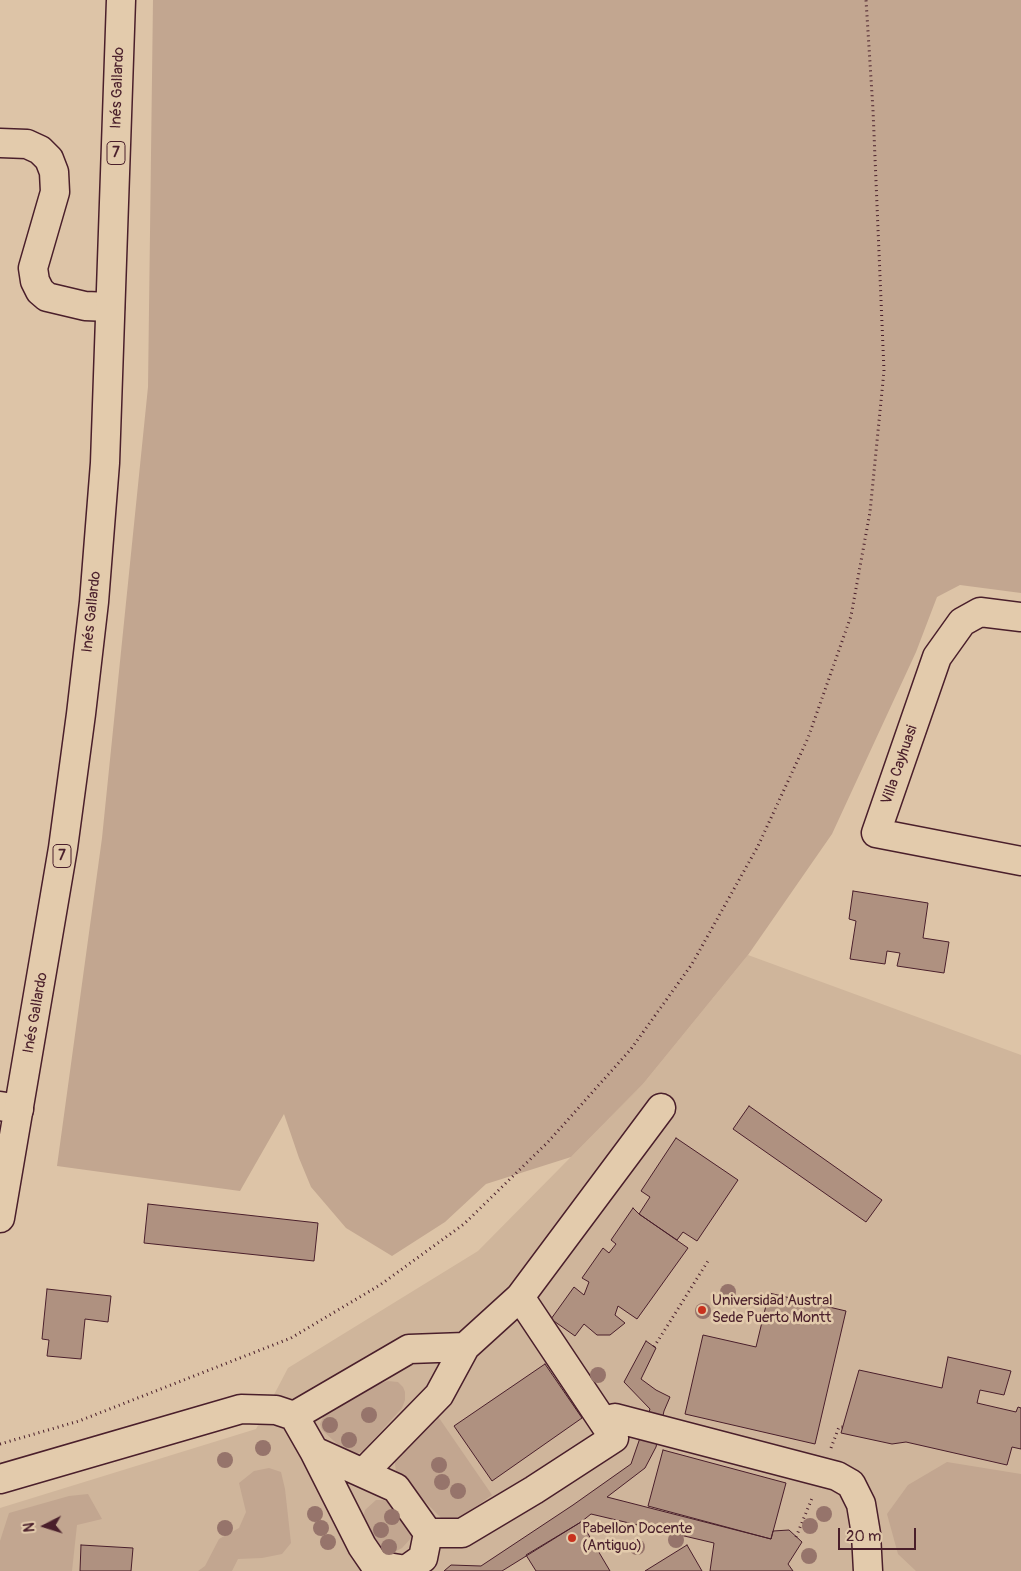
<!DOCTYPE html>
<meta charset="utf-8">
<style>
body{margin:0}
#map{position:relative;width:1021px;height:1571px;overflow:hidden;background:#ddc4a7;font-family:Pangolin,sans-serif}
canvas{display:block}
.north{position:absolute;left:20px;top:1501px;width:50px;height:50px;-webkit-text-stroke:4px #e3cbac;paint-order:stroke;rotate:265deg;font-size:14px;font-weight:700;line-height:20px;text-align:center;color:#4a1f2b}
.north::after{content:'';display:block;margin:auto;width:18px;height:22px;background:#4a1f2b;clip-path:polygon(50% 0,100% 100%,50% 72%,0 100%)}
.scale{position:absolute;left:838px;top:1528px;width:78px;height:22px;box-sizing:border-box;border:2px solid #4a1f2b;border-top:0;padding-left:6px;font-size:15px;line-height:18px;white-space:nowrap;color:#4a1f2b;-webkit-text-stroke:4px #e3cbac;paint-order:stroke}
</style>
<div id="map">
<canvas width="1021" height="1571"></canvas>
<div class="north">N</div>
<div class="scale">20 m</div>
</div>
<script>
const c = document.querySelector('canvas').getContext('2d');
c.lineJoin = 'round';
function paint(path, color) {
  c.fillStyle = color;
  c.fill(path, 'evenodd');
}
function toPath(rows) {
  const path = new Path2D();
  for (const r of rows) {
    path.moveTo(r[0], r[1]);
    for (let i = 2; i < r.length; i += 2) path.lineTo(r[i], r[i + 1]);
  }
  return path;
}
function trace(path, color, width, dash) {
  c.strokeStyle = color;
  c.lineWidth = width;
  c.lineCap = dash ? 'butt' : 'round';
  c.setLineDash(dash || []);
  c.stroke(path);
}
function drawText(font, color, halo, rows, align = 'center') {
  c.font = font + ' Pangolin,sans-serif';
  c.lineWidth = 5;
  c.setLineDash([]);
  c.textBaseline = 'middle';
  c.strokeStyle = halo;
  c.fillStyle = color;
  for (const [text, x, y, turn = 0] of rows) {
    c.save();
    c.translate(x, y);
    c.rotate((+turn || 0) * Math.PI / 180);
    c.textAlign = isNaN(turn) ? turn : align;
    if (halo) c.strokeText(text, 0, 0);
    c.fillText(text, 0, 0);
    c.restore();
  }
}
const built = toPath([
 [748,955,1021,1055,1021,1571,0,1571,0,1508,256,1429,288,1368,478,1251,643,1084]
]);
const green = toPath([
 [153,0,1021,0,1021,593,960,585,937,597,916,652,832,834,748,955,643,1084,571,1157,486,1184,445,1222,392,1256,346,1228,311,1187,299,1158,284,1114,240,1191,57,1166,102,838,148,387],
 [388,1381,398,1382,403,1387,405,1392,405,1400,402,1408,363,1451,356,1454,346,1452,322,1430,320,1424,324,1415,376,1385],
 [437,1415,492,1495,457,1520,442,1519,401,1477,396,1471,395,1464,395,1458],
 [947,1462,1021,1474,1021,1571,916,1571,898,1554,887,1514,908,1485],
 [269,1468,281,1472,285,1489,291,1543,282,1554,262,1558,238,1559,232,1571,198,1571,205,1566,219,1539,239,1528,246,1512,239,1483,254,1471],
 [88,1494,102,1519,77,1525,72,1571,0,1571,0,1541,9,1513,69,1496],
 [376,1500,383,1500,392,1503,411,1532,412,1537,402,1548,390,1554,382,1555,376,1550,363,1517,365,1510]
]);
const building = toPath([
 [853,891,928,903,923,938,949,942,944,973,897,966,900,953,887,951,885,964,850,959,856,921,849,919,853,891],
 [749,1106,882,1200,866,1222,733,1129,749,1106],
 [676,1138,738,1180,697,1241,683,1232,677,1240,639,1214,650,1197,641,1191,676,1138],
 [148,1204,318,1223,314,1261,144,1243,148,1204],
 [633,1208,639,1214,688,1248,637,1319,618,1306,615,1315,625,1323,610,1335,597,1335,584,1324,575,1336,551,1319,574,1287,584,1295,589,1282,582,1278,603,1248,609,1253,616,1244,611,1240,633,1208],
 [47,1289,111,1296,108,1322,85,1319,81,1359,47,1356,49,1340,42,1339,47,1289],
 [769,1293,846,1311,815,1444,685,1414,703,1335,756,1347,769,1293],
 [646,1341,656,1348,641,1379,656,1390,670,1397,664,1411,656,1447,645,1468,607,1497,771,1539,773,1531,789,1530,802,1542,788,1564,793,1571,710,1571,714,1543,591,1514,581,1522,502,1571,444,1571,451,1565,481,1566,573,1505,631,1464,650,1409,624,1382,646,1341],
 [948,1357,1011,1371,1004,1395,980,1390,977,1403,1016,1412,1018,1407,1021,1408,1021,1449,1012,1447,1007,1465,906,1442,892,1444,841,1433,859,1370,942,1388,948,1357],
 [545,1364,582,1418,492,1481,454,1426,545,1364],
 [663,1450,786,1483,771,1539,648,1506,663,1450],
 [581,1522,610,1571,536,1571,526,1555,581,1522],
 [81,1545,133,1548,131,1571,80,1571,81,1545],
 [687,1545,702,1571,645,1571,687,1545]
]);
const path = toPath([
 [654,1347,708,1261],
 [0,1444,79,1421,291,1338,380,1285,464,1224,548,1142,631,1049,692,964,758,846,808,738,851,616,870,512,884,371,873,110,866,0],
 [831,1448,839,1427,844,1427],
 [796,1537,813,1496]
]);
const minor = toPath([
 [0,143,27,144,40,150,49,159,54,172,55,192,33,268,35,281,40,291,47,297,85,306,110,307],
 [1021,617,980,612,962,622,937,657,876,833,1021,861],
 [0,1106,19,1109],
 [294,1416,409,1349,465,1347],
 [603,1421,615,1418,837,1476,851,1484,861,1504,866,1534,868,1571],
 [363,1473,439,1395,465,1347,520,1297,661,1108],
 [0,1479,241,1409,276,1410,294,1416,314,1451,362,1546,375,1565,406,1570,423,1558,428,1533,396,1488,314,1451],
 [428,1533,462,1533,534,1490,614,1438,520,1297]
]);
const highway = toPath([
 [0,1218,63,848,81,714,94,602,105,463,121,0]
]);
const trees = [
 [728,1292],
 [703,1311],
 [598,1375],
 [369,1415],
 [330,1425],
 [349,1440],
 [263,1448],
 [225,1460],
 [439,1465],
 [442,1482],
 [458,1491],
 [315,1514],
 [824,1514],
 [392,1517],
 [810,1526],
 [225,1528],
 [321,1528],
 [381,1530],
 [676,1540],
 [328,1542],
 [389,1547],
 [637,1547],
 [809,1556]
];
const markers = [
 [702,1310,5,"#c8321e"],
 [572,1538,5,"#c8321e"]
];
const shields = [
 [116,153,18],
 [62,856,18]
];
const shieldNames = [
 ["7",116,153],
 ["7",62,856]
];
const streetNames = [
 ["Inés Gallardo",118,88,-88],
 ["Inés Gallardo",92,612,-84],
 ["Villa Cayhuasi",900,765,-71],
 ["Inés Gallardo",36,1013,-80]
];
const poiNames = [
 ["Universidad Austral",712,1301],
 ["Sede Puerto Montt",712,1318],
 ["Pabellon Docente",582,1529],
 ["(Antiguo)",582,1546]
];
paint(built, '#cfb59b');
paint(green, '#c2a690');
paint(building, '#af9180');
trace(building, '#4a1f2b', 1);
trace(minor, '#4a1f2b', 31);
trace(highway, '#4a1f2b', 31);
trace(path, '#4a1f2b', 3, [1, 4]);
trace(minor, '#e3cbac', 28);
trace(highway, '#e3cbac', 28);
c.fillStyle = '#96746b';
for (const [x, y] of trees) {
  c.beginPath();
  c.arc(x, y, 8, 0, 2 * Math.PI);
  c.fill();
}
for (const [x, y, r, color] of markers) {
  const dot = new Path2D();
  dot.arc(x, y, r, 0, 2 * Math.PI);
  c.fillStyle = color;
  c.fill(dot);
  trace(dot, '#e3cbac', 2);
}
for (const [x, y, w] of shields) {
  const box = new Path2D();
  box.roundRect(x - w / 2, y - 11.5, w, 23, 4);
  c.fillStyle = '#e3cbac';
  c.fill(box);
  trace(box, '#4a1f2b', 1);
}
drawText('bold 14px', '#4a1f2b', null, shieldNames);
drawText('15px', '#4a1f2b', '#e3cbac', streetNames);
drawText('15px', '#4a1f2b', '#e3cbac', poiNames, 'left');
</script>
